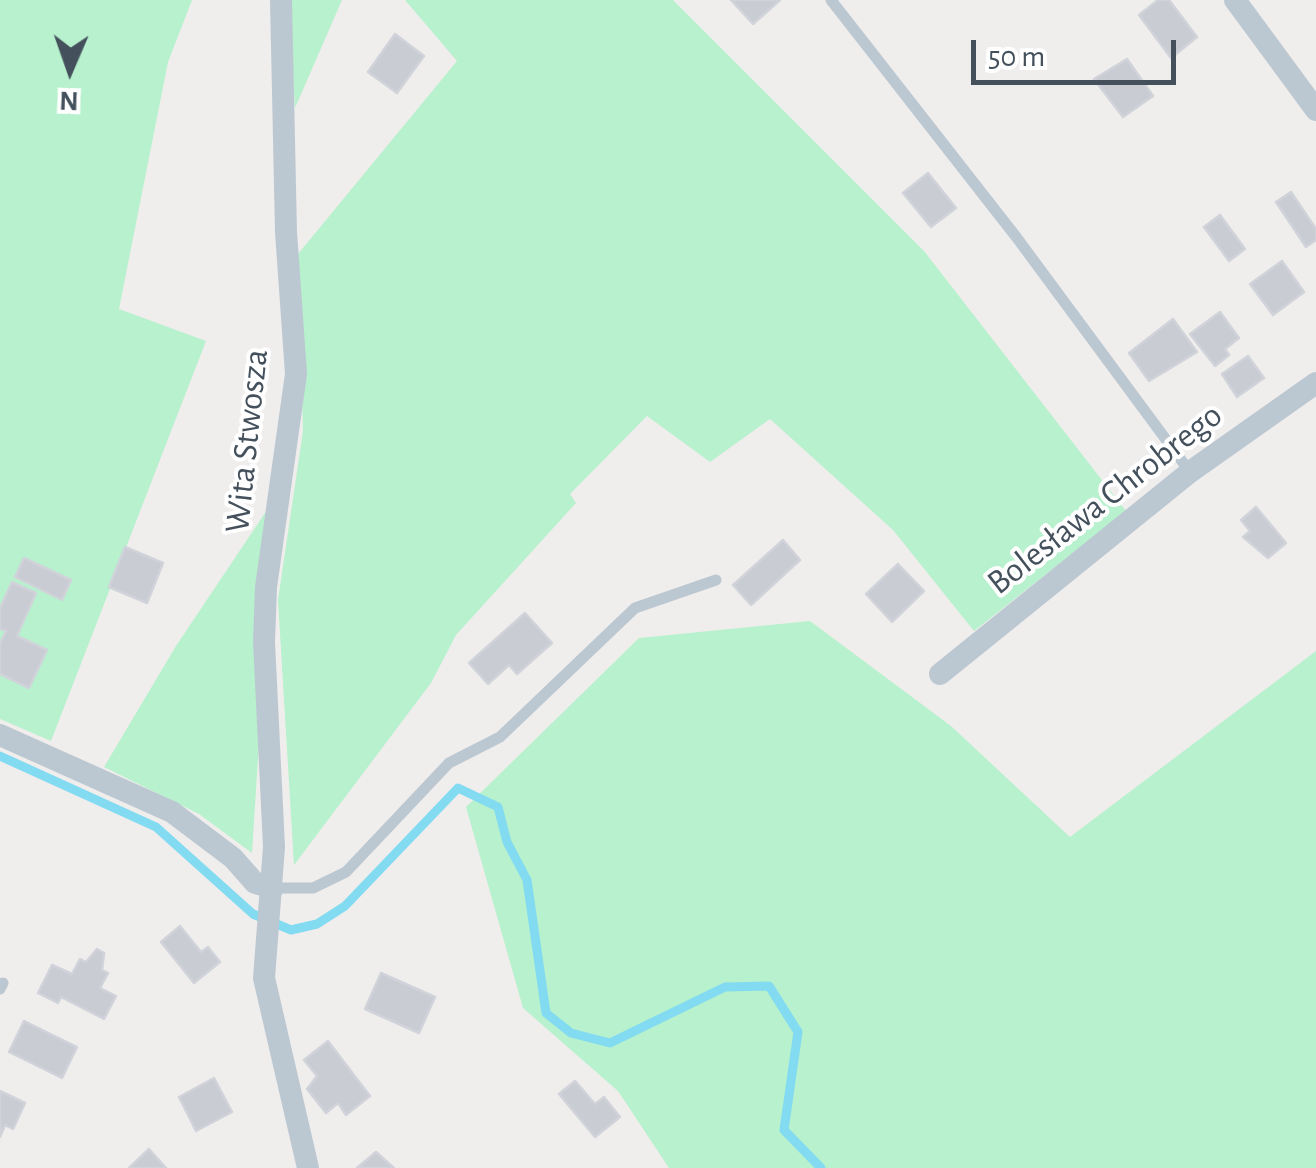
<!DOCTYPE html>
<meta charset="utf-8">
<style>
body{margin:0}
#map{position:relative;width:1316px;height:1168px;overflow:hidden;background:#f0eded;font-family:"Alegreya Sans",sans-serif}
canvas{display:block}
.north{position:absolute;left:20px;top:20px;width:100px;height:100px;-webkit-text-stroke:8px #fff;paint-order:stroke;rotate:182deg;font-size:28px;font-weight:700;line-height:40px;text-align:center;color:#44515c}
.north::after{content:'';display:block;margin:auto;width:35px;height:45px;background:#44515c;clip-path:polygon(50% 0,100% 100%,50% 72%,0 100%)}
.scale{position:absolute;left:971px;top:40px;width:205px;height:45px;box-sizing:border-box;border:5px solid #44515c;border-top:0;padding-left:12px;font-size:30px;line-height:35px;white-space:nowrap;color:#44515c;-webkit-text-stroke:8px #fff;paint-order:stroke}
</style>
<div id="map">
<canvas width="1316" height="1168"></canvas>
<div class="north">N</div>
<div class="scale">50 m</div>
</div>
<script>
const c = document.querySelector('canvas').getContext('2d');
c.lineJoin = 'round';
function paint(path, color) {
  c.fillStyle = color;
  c.fill(path, 'evenodd');
}
function toPath(rows) {
  const path = new Path2D();
  for (const r of rows) {
    path.moveTo(r[0], r[1]);
    for (let i = 2; i < r.length; i += 2) path.lineTo(r[i], r[i + 1]);
  }
  return path;
}
function trace(path, color, width, dash) {
  c.strokeStyle = color;
  c.lineWidth = width;
  c.lineCap = dash ? 'butt' : 'round';
  c.setLineDash(dash || []);
  c.stroke(path);
}
function drawText(font, color, halo, rows, align = 'center') {
  c.font = font + ' "Alegreya Sans",sans-serif';
  c.lineWidth = 8;
  c.setLineDash([]);
  c.textBaseline = 'middle';
  c.strokeStyle = halo;
  c.fillStyle = color;
  for (const [text, x, y, turn = 0] of rows) {
    c.save();
    c.translate(x, y);
    c.rotate((+turn || 0) * Math.PI / 180);
    c.textAlign = isNaN(turn) ? turn : align;
    if (halo) c.strokeText(text, 0, 0);
    c.fillText(text, 0, 0);
    c.restore();
  }
}
const green = toPath([
 [0,0,192,0,168,62,119,309,206,341,51,741,0,719],
 [288,0,342,0,295,108],
 [405,0,673,0,924,251,1126,511,974,631,893,530,770,419,710,462,647,416,570,494,576,503,456,635,431,683,294,865,278,600,303,431,298,254,457,61],
 [269,507,260,727,252,853,199,814,104,767,176,646],
 [810,621,951,726,1070,837,1316,651,1316,1168,669,1168,618,1091,523,1008,466,807,639,638]
]);
const stream = toPath([
 [0,756,156,827,253,914,291,930,317,924,345,906,458,788,498,807,507,842,527,880,546,1013,571,1033,610,1043,725,987,769,986,798,1032,784,1130,821,1168]
]);
const building = toPath([
 [731,0,780,0,753,24,731,0],
 [1158,0,1169,0,1197,37,1171,58,1139,15,1158,0],
 [395,34,424,56,397,93,368,72,395,34],
 [1127,59,1153,96,1123,117,1094,79,1127,59],
 [928,173,956,208,931,227,903,193,928,173],
 [1291,192,1316,229,1316,240,1306,247,1276,202,1291,192],
 [1220,215,1245,249,1229,261,1204,227,1220,215],
 [1282,261,1304,292,1273,315,1250,284,1282,261],
 [1220,312,1239,338,1225,349,1229,355,1215,366,1190,334,1220,312],
 [1173,319,1197,352,1149,381,1129,353,1173,319],
 [1248,356,1264,378,1237,397,1222,374,1248,356],
 [1256,507,1286,543,1268,558,1243,537,1250,531,1241,520,1256,507],
 [783,540,800,560,751,605,733,585,783,540],
 [125,547,163,563,147,603,109,587,125,547],
 [24,558,71,580,62,600,15,577,24,558],
 [898,564,924,591,892,622,866,594,898,564],
 [12,582,36,593,17,636,47,650,29,688,0,674,0,643,6,631,0,629,0,608,12,582],
 [525,613,552,643,517,674,509,665,488,684,469,663,525,613],
 [180,926,201,952,208,947,220,962,194,983,161,942,180,926],
 [97,949,104,953,102,970,108,973,100,988,116,996,104,1019,61,997,58,1003,38,993,52,965,72,974,80,959,86,962,97,949],
 [381,973,435,997,419,1033,365,1009,381,973],
 [24,1021,77,1047,62,1078,9,1052,24,1021],
 [328,1041,370,1096,346,1115,338,1103,326,1113,307,1089,317,1076,304,1060,328,1041],
 [214,1078,232,1112,196,1131,179,1097,214,1078],
 [575,1081,595,1104,604,1097,620,1117,595,1137,559,1094,575,1081],
 [0,1091,25,1103,13,1129,5,1125,0,1137,0,1091],
 [149,1149,166,1168,129,1168,149,1149],
 [376,1152,394,1168,357,1168,376,1152]
]);
const service = toPath([
 [831,0,1017,238,1190,472],
 [273,888,313,888,346,872,449,763,500,737,635,608,716,580],
 [0,989,3,983]
]);
const minor = toPath([
 [281,0,286,232,296,374,266,587,264,642,274,847,264,978,308,1168],
 [1235,0,1316,110],
 [940,674,1190,472,1316,383],
 [0,735,172,812,233,858,255,883,273,888]
]);
const streetNames = [
 ["Wita Stwosza",247,441,-84],
 ["Bolesława Chrobrego",1105,499,-38]
];
paint(green, '#b7f1cd');
trace(stream, '#82dbf1', 9);
paint(building, '#c9ccd2');
trace(building, '#d0d3d9', 2.5);
trace(service, '#bcc8d1', 11);
trace(minor, '#bcc8d1', 22);
drawText('35px', '#44515c', '#fff', streetNames);
</script>
